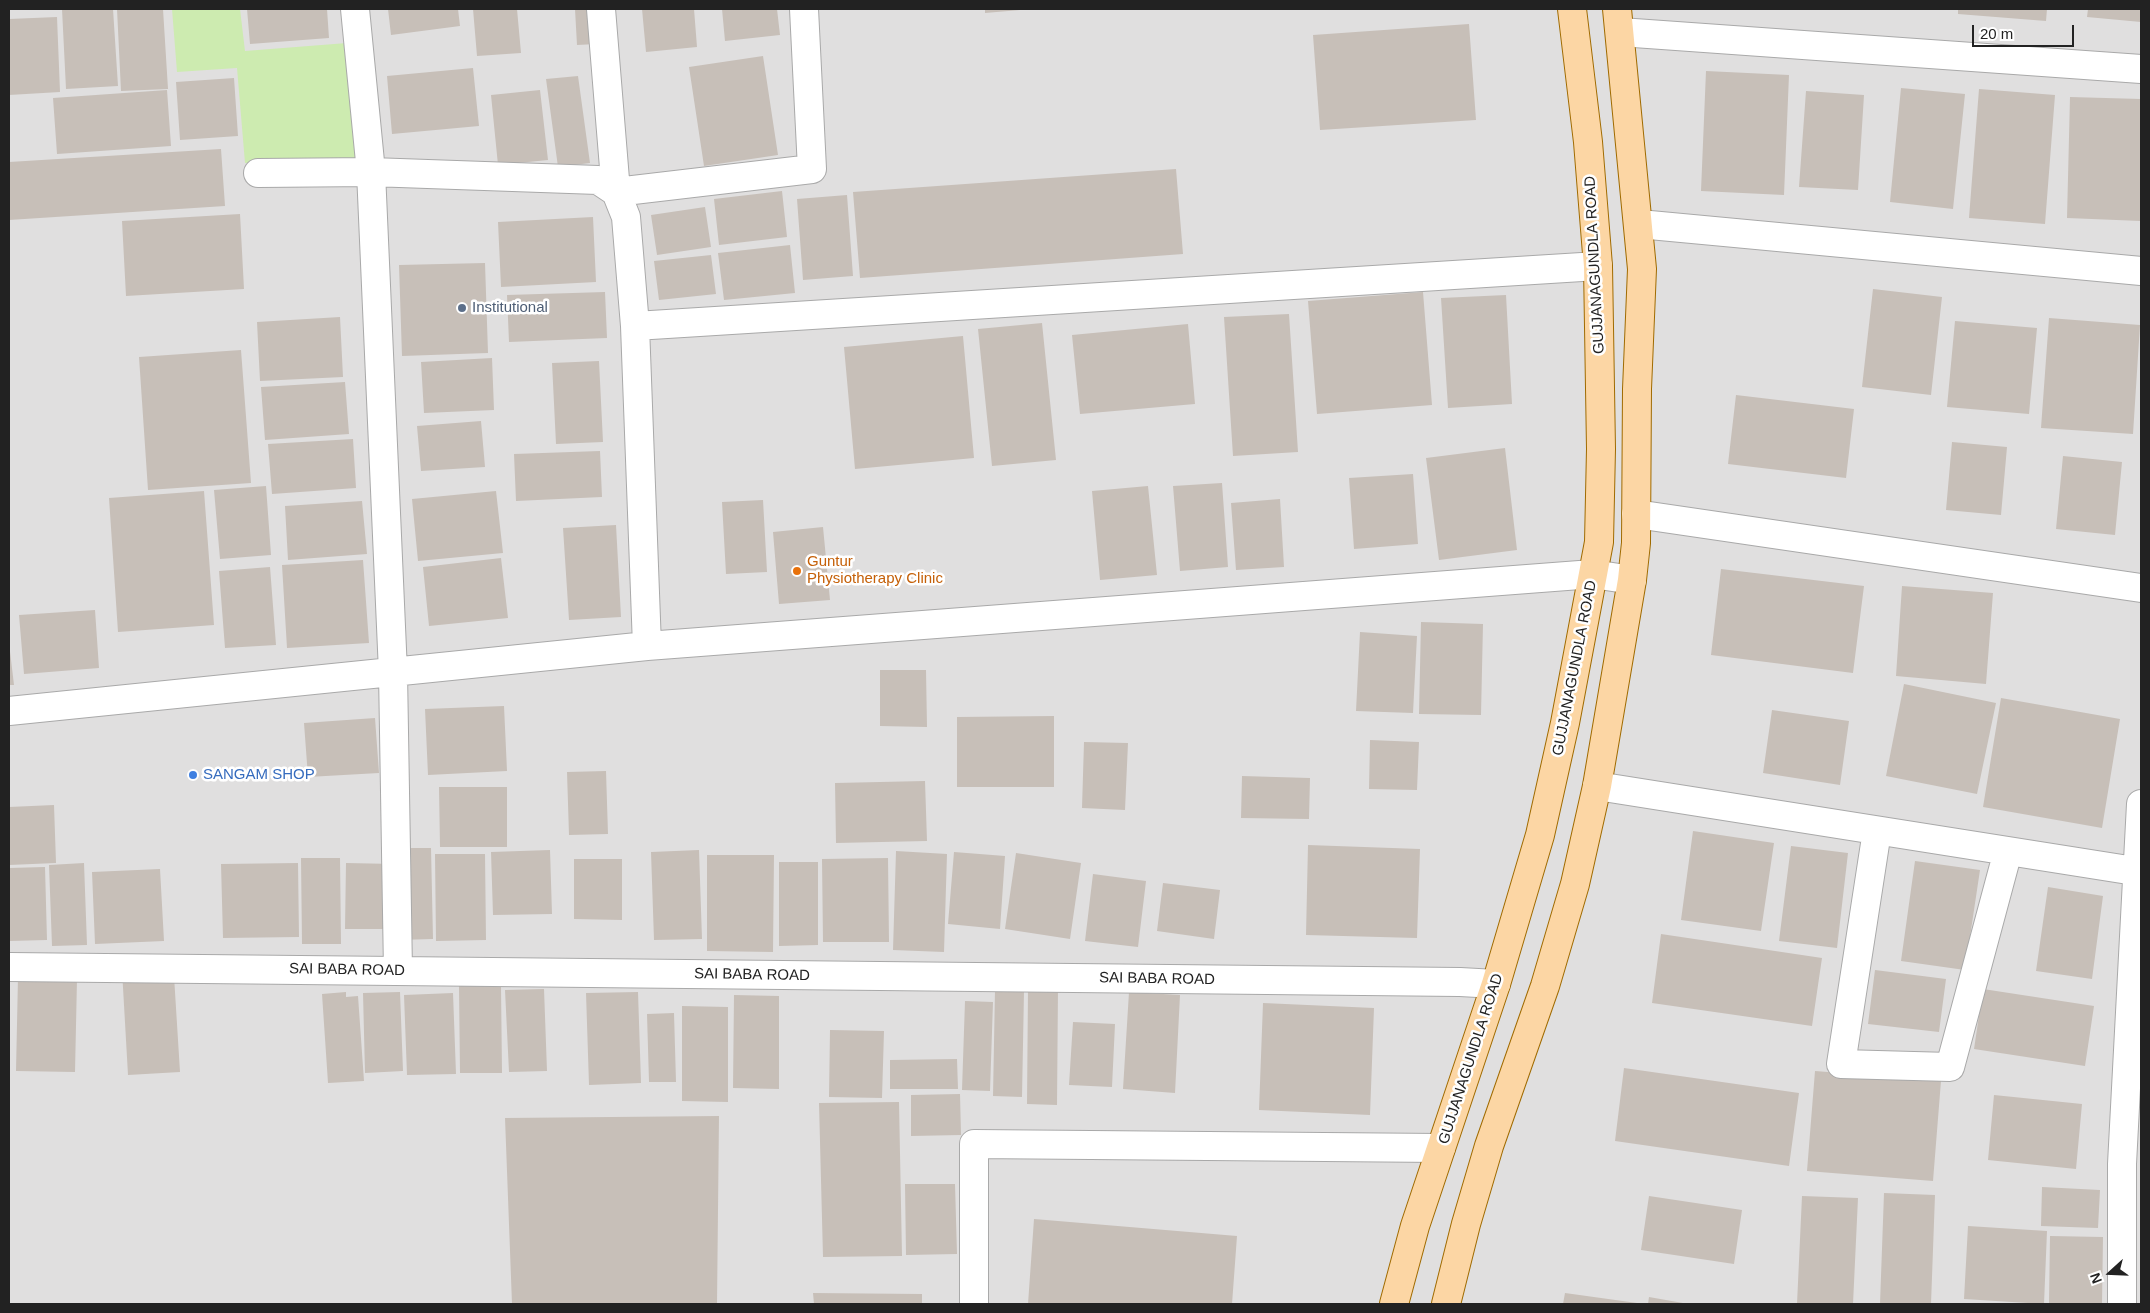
<!DOCTYPE html>
<style>
body{margin:0}
#map{position:relative;width:2150px;height:1313px;overflow:hidden;background:#f2efe9;font-family:Arial,sans-serif}
canvas{display:block}
.frame{position:absolute;inset:0;border:10px solid #222;pointer-events:none}
.north{position:absolute;left:2085px;top:1248px;width:50px;height:50px;-webkit-text-stroke:4px #fff;paint-order:stroke;rotate:250deg;font-size:14px;font-weight:700;line-height:20px;text-align:center;color:#222}
.north::after{content:'';display:block;margin:auto;width:18px;height:22px;background:#222;clip-path:polygon(50% 0,100% 100%,50% 72%,0 100%)}
.scale{position:absolute;left:1972px;top:25px;width:102px;height:22px;box-sizing:border-box;border:2px solid #222;border-top:0;padding-left:6px;font-size:15px;line-height:18px;white-space:nowrap;color:#222;-webkit-text-stroke:4px #fff;paint-order:stroke}
</style>
<div id="map">
<canvas width="2150" height="1313"></canvas>
<div class="frame"></div>
<div class="north">N</div>
<div class="scale">20 m</div>
</div>
<script>
const c = document.querySelector('canvas').getContext('2d');
c.lineJoin = 'round';
function paint(path, color) {
  c.fillStyle = color;
  c.fill(path, 'evenodd');
}
function toPath(rows) {
  const path = new Path2D();
  for (const r of rows) {
    path.moveTo(r[0], r[1]);
    for (let i = 2; i < r.length; i += 2) path.lineTo(r[i], r[i + 1]);
  }
  return path;
}
function trace(path, color, width, dash) {
  c.strokeStyle = color;
  c.lineWidth = width;
  c.lineCap = dash ? 'butt' : 'round';
  c.setLineDash(dash || []);
  c.stroke(path);
}
function drawText(font, color, halo, rows, align = 'center') {
  c.font = font + ' Arial,sans-serif';
  c.lineWidth = 5;
  c.setLineDash([]);
  c.textBaseline = 'middle';
  c.strokeStyle = halo;
  c.fillStyle = color;
  for (const [text, x, y, turn = 0] of rows) {
    c.save();
    c.translate(x, y);
    c.rotate((+turn || 0) * Math.PI / 180);
    c.textAlign = isNaN(turn) ? turn : align;
    if (halo) c.strokeText(text, 0, 0);
    c.fillText(text, 0, 0);
    c.restore();
  }
}
const residential = toPath([
 [9,9,2141,9,2141,1304,9,1304]
]);
const grass = toPath([
 [172,9,240,9,245,51,347,43,356,158,245,163,237,68,177,72]
]);
const building = toPath([
 [62,9,113,9,118,86,66,89],
 [117,9,163,9,168,89,121,91],
 [247,9,327,9,329,38,250,44],
 [388,9,458,9,460,26,391,35],
 [473,9,517,9,521,53,477,56],
 [575,9,614,9,616,43,577,45],
 [642,9,694,9,697,47,646,52],
 [722,9,777,9,780,35,725,41],
 [985,9,1020,9,1020,10,985,13],
 [1958,9,2047,9,2046,21,1958,14],
 [2088,9,2141,9,2141,22,2087,17],
 [57,17,60,92,9,95,9,19],
 [1469,24,1476,120,1320,130,1313,35],
 [763,56,778,155,704,166,689,67],
 [473,68,479,126,392,134,387,76],
 [1706,71,1789,75,1784,195,1701,191],
 [578,76,590,163,558,167,546,79],
 [234,78,238,136,180,140,176,82],
 [1901,88,1965,94,1953,209,1890,202],
 [1979,89,2055,95,2045,224,1969,218],
 [167,90,171,146,57,154,53,98],
 [540,90,548,160,498,165,491,95],
 [1806,91,1864,95,1858,190,1799,187],
 [2070,97,2141,99,2141,221,2067,218],
 [221,149,225,206,9,220,9,162],
 [1176,169,1183,254,860,278,853,192],
 [782,191,787,237,719,245,714,199],
 [847,195,853,276,803,280,797,199],
 [705,207,711,247,657,255,651,215],
 [240,214,244,289,126,296,122,221],
 [593,217,596,282,501,287,498,222],
 [790,245,795,293,724,300,718,253],
 [711,255,716,294,659,300,654,261],
 [485,263,488,353,402,356,399,265],
 [1873,289,1942,297,1931,395,1862,387],
 [605,292,607,338,509,342,507,295],
 [1423,292,1432,405,1317,414,1308,301],
 [1506,295,1512,404,1448,408,1441,298],
 [1289,314,1298,452,1233,456,1224,317],
 [340,317,343,377,260,381,257,322],
 [2049,318,2140,325,2133,434,2041,428],
 [1955,321,2037,328,2029,414,1947,407],
 [1042,323,1056,460,992,466,978,329],
 [1188,324,1195,404,1080,414,1072,335],
 [963,336,974,458,855,469,844,347],
 [241,350,251,483,148,490,139,357],
 [492,358,494,410,424,413,421,362],
 [599,361,603,442,556,444,552,363],
 [345,382,349,434,265,440,261,387],
 [1736,395,1854,409,1846,478,1728,464],
 [481,421,485,467,421,471,417,426],
 [353,439,356,488,272,494,268,444],
 [1952,442,2007,447,2001,515,1946,510],
 [1505,448,1517,550,1439,560,1426,458],
 [600,451,602,497,516,501,514,454],
 [2063,456,2122,462,2115,535,2056,529],
 [1413,474,1418,544,1354,549,1349,478],
 [1222,483,1228,567,1180,571,1173,486],
 [266,486,271,555,220,559,214,490],
 [1148,486,1157,575,1100,580,1092,491],
 [204,491,214,625,118,632,109,498],
 [496,491,503,553,418,561,412,499],
 [1280,499,1284,567,1236,570,1231,503],
 [763,500,767,572,726,574,722,502],
 [362,501,367,554,288,560,285,506],
 [616,525,621,617,569,620,563,528],
 [823,527,830,600,779,604,773,532],
 [501,558,508,618,429,626,423,567],
 [363,560,369,643,287,648,282,565],
 [270,567,276,645,225,648,219,571],
 [1721,569,1864,586,1853,673,1711,655],
 [1902,586,1993,593,1986,684,1896,676],
 [95,610,99,668,24,674,19,615],
 [1421,622,1483,624,1481,715,1419,714],
 [1360,632,1417,636,1413,713,1356,711],
 [9,643,14,685,9,685],
 [880,670,926,670,927,727,880,726],
 [1904,684,1996,703,1977,794,1886,776],
 [2001,698,2120,719,2102,828,1983,807],
 [504,706,507,771,428,775,425,709],
 [1772,710,1849,721,1840,785,1763,773],
 [1054,716,1054,787,957,787,957,717],
 [375,718,379,773,308,777,304,723],
 [1370,740,1419,742,1417,790,1369,789],
 [1084,742,1128,743,1125,810,1082,808],
 [606,771,608,834,569,835,567,772],
 [1242,776,1310,778,1309,819,1241,818],
 [925,781,927,841,836,843,835,783],
 [439,787,507,787,507,847,440,847],
 [54,805,56,863,9,865,9,807],
 [1693,831,1774,843,1761,931,1681,920],
 [1308,845,1420,849,1417,938,1306,935],
 [1791,846,1848,853,1837,948,1779,941],
 [396,848,431,848,433,939,398,940],
 [550,850,552,914,493,915,491,852],
 [699,850,702,939,654,940,651,852],
 [896,851,947,854,944,952,893,950],
 [954,852,1005,856,1000,929,948,924],
 [1016,853,1081,863,1070,939,1005,929],
 [435,854,485,854,486,940,436,941],
 [707,855,774,855,773,952,707,951],
 [301,858,340,858,341,944,302,944],
 [888,858,889,942,823,942,822,859],
 [574,859,622,859,622,920,574,919],
 [1915,861,1980,870,1965,970,1901,961],
 [779,862,818,862,818,945,779,946],
 [84,863,87,945,52,946,49,865],
 [298,863,299,937,223,938,221,864],
 [346,863,395,864,394,929,345,929],
 [45,867,47,940,9,941,9,868],
 [160,869,164,941,95,944,92,872],
 [1093,874,1146,881,1138,947,1085,941],
 [1163,883,1220,890,1214,939,1157,931],
 [2048,887,2103,896,2092,979,2036,971],
 [1661,934,1822,958,1812,1026,1652,1003],
 [122,970,174,976,180,1072,128,1075],
 [1875,970,1946,979,1939,1032,1868,1024],
 [18,977,77,979,75,1072,16,1071],
 [459,986,501,986,502,1073,460,1073],
 [1028,988,1058,988,1057,1105,1027,1104],
 [544,989,547,1071,509,1072,505,990],
 [1983,989,2094,1006,2085,1066,1974,1049],
 [995,990,1024,991,1022,1097,993,1096],
 [346,992,346,997,358,996,364,1081,328,1083,322,994],
 [400,992,403,1071,365,1073,363,993],
 [638,992,641,1083,589,1085,586,993],
 [1129,992,1180,995,1175,1093,1123,1089],
 [453,993,456,1074,407,1075,404,995],
 [734,995,779,996,779,1089,733,1088],
 [965,1001,993,1002,990,1091,962,1090],
 [1263,1003,1374,1008,1370,1115,1259,1110],
 [682,1006,728,1007,728,1102,682,1101],
 [674,1013,676,1082,649,1082,647,1014],
 [1073,1022,1115,1024,1112,1087,1069,1085],
 [830,1030,884,1031,882,1098,829,1097],
 [957,1059,958,1089,890,1089,890,1060],
 [1624,1068,1799,1093,1789,1166,1615,1141],
 [1815,1071,1941,1081,1933,1181,1807,1171],
 [960,1094,961,1135,911,1136,911,1095],
 [1994,1095,2082,1104,2076,1169,1988,1160],
 [899,1102,902,1256,823,1257,819,1103],
 [719,1116,717,1304,512,1304,505,1118],
 [905,1184,955,1184,957,1254,906,1255],
 [2042,1187,2100,1190,2098,1228,2041,1226],
 [1884,1193,1935,1195,1931,1304,1880,1304],
 [1649,1196,1742,1210,1734,1264,1641,1250],
 [1802,1196,1858,1198,1853,1304,1797,1304],
 [1034,1219,1237,1236,1232,1304,1028,1304],
 [1968,1226,2047,1231,2044,1304,1964,1299],
 [2050,1236,2103,1237,2102,1304,2049,1304],
 [813,1293,922,1294,922,1304,814,1304],
 [1565,1293,1637,1303,1637,1304,1563,1304],
 [1649,1297,1683,1303,1683,1304,1648,1304]
]);
const minor = toPath([
 [355,9,371,172,393,672,398,971],
 [601,9,616,192,812,169,804,9],
 [1620,32,2141,69],
 [258,173,371,172,598,180,616,192,626,217,635,326,647,646],
 [1639,224,2141,271],
 [635,326,1598,266],
 [1636,514,2141,588],
 [9,711,647,646,1593,574,1632,580],
 [1597,786,2141,872],
 [1877,831,1841,1064,1950,1067,2008,851],
 [9,967,1460,982,1496,984],
 [974,1304,974,1144,1441,1148],
 [2122,1304,2122,1164,2141,804]
]);
const major = toPath([
 [1394,1304,1415,1226,1496,984,1540,835,1565,723,1599,542,1601,449,1598,266,1588,142,1572,9],
 [1446,1304,1466,1224,1489,1146,1545,986,1575,884,1597,786,1632,580,1636,543,1637,389,1642,269,1617,9]
]);
const markers = [
 [462,308,5,"#5c6f8a"],
 [797,571,5,"#e8710a"],
 [193,775,5,"#3f7fe0"]
];
const streetNames = [
 ["GUJJANAGUNDLA ROAD",1595,265,-93],
 ["GUJJANAGUNDLA ROAD",1575,668,-79],
 ["SAI BABA ROAD",347,970,1],
 ["SAI BABA ROAD",752,975,1],
 ["SAI BABA ROAD",1157,979,1],
 ["GUJJANAGUNDLA ROAD",1471,1059,-72]
];
const serviceNames = [
 ["Institutional",472,308]
];
const foodNames = [
 ["Guntur",807,562],
 ["Physiotherapy Clinic",807,579]
];
const shopNames = [
 ["SANGAM SHOP",203,775]
];
paint(residential, '#e0dfdf');
paint(grass, '#cdebb0');
paint(building, '#c7bfb8');
trace(minor, '#a9a9a9', 30);
trace(major, '#a06b00', 30);
trace(minor, '#fff', 28);
trace(major, '#fcd6a4', 28);
for (const [x, y, r, color] of markers) {
  const dot = new Path2D();
  dot.arc(x, y, r, 0, 2 * Math.PI);
  c.fillStyle = color;
  c.fill(dot);
  trace(dot, '#fff', 2);
}
drawText('15px', '#222', '#fff', streetNames);
drawText('15px', '#4e5e75', '#fff', serviceNames, 'left');
drawText('15px', '#c56008', '#fff', foodNames, 'left');
drawText('15px', '#366cbe', '#fff', shopNames, 'left');
</script>
